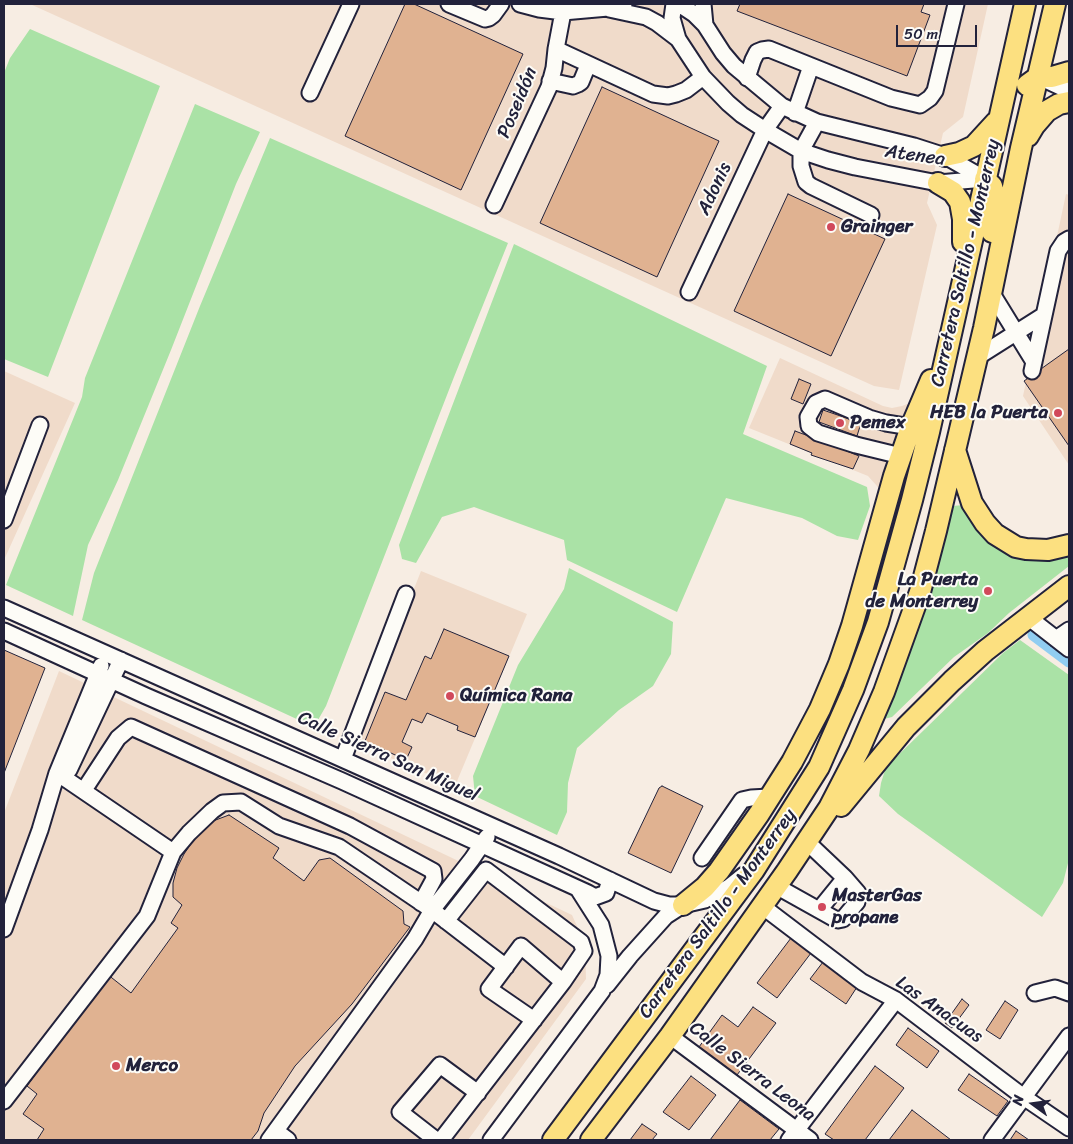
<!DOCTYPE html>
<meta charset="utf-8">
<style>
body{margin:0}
#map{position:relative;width:1073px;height:1144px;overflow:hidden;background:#f7ede3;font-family:Sriracha,sans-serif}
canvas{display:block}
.frame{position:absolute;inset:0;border:5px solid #22223b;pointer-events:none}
.north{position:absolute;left:1008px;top:1079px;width:50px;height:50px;-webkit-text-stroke:4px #fdfcf7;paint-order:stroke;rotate:284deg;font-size:14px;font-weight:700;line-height:20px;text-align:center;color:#22223b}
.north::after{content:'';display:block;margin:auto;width:18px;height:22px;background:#22223b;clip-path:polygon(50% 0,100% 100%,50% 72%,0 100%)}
.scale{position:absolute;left:896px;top:25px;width:81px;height:22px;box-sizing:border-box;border:2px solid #22223b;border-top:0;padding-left:6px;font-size:15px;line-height:18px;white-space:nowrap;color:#22223b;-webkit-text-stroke:4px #fdfcf7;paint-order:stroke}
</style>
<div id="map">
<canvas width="1073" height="1144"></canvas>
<div class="frame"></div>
<div class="north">N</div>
<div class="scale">50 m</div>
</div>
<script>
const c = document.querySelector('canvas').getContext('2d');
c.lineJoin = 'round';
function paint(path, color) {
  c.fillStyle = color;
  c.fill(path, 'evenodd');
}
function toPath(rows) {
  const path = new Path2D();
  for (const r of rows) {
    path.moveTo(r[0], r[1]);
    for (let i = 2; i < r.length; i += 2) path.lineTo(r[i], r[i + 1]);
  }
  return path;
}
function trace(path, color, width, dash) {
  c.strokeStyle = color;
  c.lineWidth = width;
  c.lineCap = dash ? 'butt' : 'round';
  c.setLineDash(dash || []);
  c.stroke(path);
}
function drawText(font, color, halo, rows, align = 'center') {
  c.font = font + ' Sriracha,sans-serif';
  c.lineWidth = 4;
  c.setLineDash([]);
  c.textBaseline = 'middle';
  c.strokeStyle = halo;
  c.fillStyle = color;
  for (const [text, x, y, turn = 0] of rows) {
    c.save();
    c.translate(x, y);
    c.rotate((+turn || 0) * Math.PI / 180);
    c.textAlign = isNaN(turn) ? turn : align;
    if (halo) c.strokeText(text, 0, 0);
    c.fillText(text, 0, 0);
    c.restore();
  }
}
const built = toPath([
 [30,4,988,4,963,117,943,133,927,203,937,225,899,390,874,386],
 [1066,194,1069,195,1069,465,1023,396],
 [780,358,883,406,892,408,902,406,918,400,885,495,868,476,749,428],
 [4,371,75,403,4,560],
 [421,571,527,614,455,786,354,742],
 [59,671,572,915,585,944,586,979,468,1140,4,1140,4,813]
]);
const green = toPath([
 [30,29,160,86,48,377,4,359,4,73,10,58],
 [195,104,260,132,236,184,171,350,118,480,88,545,73,616,6,585,82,397,85,378],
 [270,138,508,243,454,377,326,706,314,727,82,620,94,573,200,306],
 [514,244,767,366,743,434,867,487,870,506,858,540,837,536,802,518,726,498,677,612,567,560,564,540,474,507,442,517,416,563,402,559,399,545],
 [963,505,996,540,1069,550,1069,566,1009,613,988,633,954,657,892,717,884,719,883,710,950,511,953,506],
 [569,568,673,622,671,654,653,686,619,710,577,748,568,783,567,812,557,835,475,796,473,776,518,665,564,589],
 [1020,640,1069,675,1069,859,1063,883,1042,917,898,814,879,796,881,783,886,767,1003,653]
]);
const canal = toPath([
 [1033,635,1069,662]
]);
const building = toPath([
 [405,4,414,4,523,54,461,190,345,136,405,4],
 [740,4,924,4,921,12,930,15,907,76,737,11,740,4],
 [602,87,719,141,657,277,540,223,602,87],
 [788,194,885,239,831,356,734,311,788,194],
 [1069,349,1069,446,1024,381,1069,349],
 [799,379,811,384,803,404,791,399,799,379],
 [823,410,861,423,857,436,819,422,823,410],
 [795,431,822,441,833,443,832,445,859,456,853,469,811,455,812,453,790,444,795,431],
 [444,629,509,656,475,737,457,730,458,726,427,713,422,723,412,719,402,742,412,747,406,760,365,741,385,692,406,700,425,656,431,659,444,629],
 [4,650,45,668,4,773,4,650],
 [662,786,703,806,671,873,628,853,659,788,662,786],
 [229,815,279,848,273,858,304,881,319,860,330,858,403,911,404,924,410,927,352,1004,295,1066,264,1113,258,1131,251,1140,37,1140,44,1129,23,1114,37,1094,27,1086,107,974,131,993,178,928,171,923,182,905,173,897,173,883,177,868,184,854,199,832,213,821,229,815],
 [791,938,811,953,777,998,757,983,791,938],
 [823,962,857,987,846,1004,810,979,823,962],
 [962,999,969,1005,952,1028,945,1023,962,999],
 [1005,1001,1018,1010,1000,1039,986,1030,1005,1001],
 [753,1007,776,1023,737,1075,699,1047,722,1015,738,1027,753,1007],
 [908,1028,939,1051,927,1068,896,1045,908,1028],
 [875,1066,904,1088,865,1140,834,1140,825,1134,875,1066],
 [969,1074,1008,1101,997,1116,958,1090,969,1074],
 [691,1076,716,1095,689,1130,663,1112,691,1076],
 [740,1100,779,1129,770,1140,710,1140,740,1100],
 [912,1110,951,1140,889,1140,912,1110],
 [642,1124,657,1134,652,1140,630,1140,642,1124],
 [1016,1131,1029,1140,1010,1140,1016,1131]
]);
const minor = toPath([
 [449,4,485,19,489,18,493,15,501,4],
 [520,4,539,9,563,12,608,8,624,4],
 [674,4,672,18,678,39,703,77,728,103,742,115,765,130,801,151,828,160,855,167,938,183,985,179],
 [679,4,694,14,705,25,723,53,734,66,782,106,817,122,914,146,945,156,985,179],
 [703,4,705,25],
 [609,9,646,17,657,23,678,39],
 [556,49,653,94,668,96,676,94,686,90,703,77],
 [1039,77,1069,91],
 [747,78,753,60,757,52,762,50,769,49,891,98,920,105,930,98,935,91,956,4],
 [550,81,573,86,578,84,581,82,588,65],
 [310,93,351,4],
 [795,113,811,66],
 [817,122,801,151,801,166,806,182,811,186,871,215],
 [494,205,549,87,554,68,556,49,563,12],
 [689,292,765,130,782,106],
 [991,292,1034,362],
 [976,358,1044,315],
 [1032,371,1058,251,1064,242,1069,239],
 [901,456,856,445,818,433,809,426,808,417,816,403,825,399,869,418,886,423,911,427],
 [4,520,40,425],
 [4,608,559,856,654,901,669,905,683,905,705,900,729,887,744,875],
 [1028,617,1069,649],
 [4,631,146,696,342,781,588,893,595,897,606,893,610,880],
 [1056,639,1069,630],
 [343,759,406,594],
 [69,770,121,660],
 [57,773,173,852],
 [84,790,118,738,131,727,350,826,433,871,434,879,421,903],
 [807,842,845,878],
 [702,858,742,800,751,798,769,797],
 [776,886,835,919,838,920,843,919,857,902,858,893,845,878,819,910],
 [762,906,862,982,896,1000,1025,1098,1069,1128],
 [446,921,486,870,581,942,584,951,563,982],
 [4,929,40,830,57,773,101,666],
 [607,985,630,956,666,916,683,905],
 [1035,993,1055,988,1069,993],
 [670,1036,810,1140],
 [4,1101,147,916,173,852,189,833,212,811,223,803,241,802,279,826,339,847,432,910,506,967],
 [276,1131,288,1140],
 [269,1140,415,939,432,910,472,859,487,837],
 [436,1140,400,1112,440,1065,478,1093],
 [441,1140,563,982,521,946,489,989,534,1020],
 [491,1140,602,991,608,975,609,956,601,925,578,889],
 [789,1140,896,1000],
 [992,1140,1069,1036]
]);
const major = toPath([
 [1027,85,1038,77,1052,77,1069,72],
 [1028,136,1034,126,1047,111,1059,104,1069,102],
 [945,156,959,153,974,146,996,122],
 [985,179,992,186,996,201,996,210,992,232],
 [938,183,953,192,960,202,963,219,963,242],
 [955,450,972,503,985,523,995,534,1016,547,1026,549,1048,550,1069,545],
 [841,806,906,727,952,681,985,651,1069,586],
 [683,905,705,887,719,871,759,814,792,762,820,709,839,664,852,626,894,476,911,427,931,380],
 [553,1140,754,870,819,767,853,690,878,622,912,500,929,432,1025,4],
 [591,1140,670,1036,787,871,829,808,859,750,884,692,920,592,936,531,984,328,1021,148,1055,4]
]);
const markers = [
 [831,227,5,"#d1495b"],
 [1058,413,5,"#d1495b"],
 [840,423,5,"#d1495b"],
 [988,591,5,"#d1495b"],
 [450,696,5,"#d1495b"],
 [822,907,5,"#d1495b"],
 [116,1066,5,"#d1495b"]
];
const streetNames = [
 ["Poseidón",518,103,-67],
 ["Atenea",915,156,8],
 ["Adonis",715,189,-65],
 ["Carretera Saltillo - Monterrey",966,263,-77],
 ["Calle Sierra San Miguel",388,757,24],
 ["Carretera Saltillo - Monterrey",718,914,-54],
 ["Las Anacuas",939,1010,35],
 ["Calle Sierra Leona",752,1072,37]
];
const poiNames = [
 ["Grainger",841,227],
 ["HEB la Puerta",1048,413,"right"],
 ["Pemex",850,423],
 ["La Puerta",978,580,"right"],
 ["de Monterrey",978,602,"right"],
 ["Química Rana",460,696],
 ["MasterGas",832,896],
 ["propane",832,918],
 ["Merco",126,1066]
];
paint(built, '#f0dbca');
paint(green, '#aae2a6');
trace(canal, '#91cdf1', 11);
paint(building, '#e0b291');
trace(building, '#22223b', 1);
trace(minor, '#22223b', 19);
trace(major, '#22223b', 24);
trace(minor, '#fdfcf7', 15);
trace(major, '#fce080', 20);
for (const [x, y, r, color] of markers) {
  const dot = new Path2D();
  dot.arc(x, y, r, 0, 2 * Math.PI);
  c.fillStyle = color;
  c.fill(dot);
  trace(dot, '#fdfcf7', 2);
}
drawText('19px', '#22223b', '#fdfcf7', streetNames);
drawText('bold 19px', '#22223b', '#fdfcf7', poiNames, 'left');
</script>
